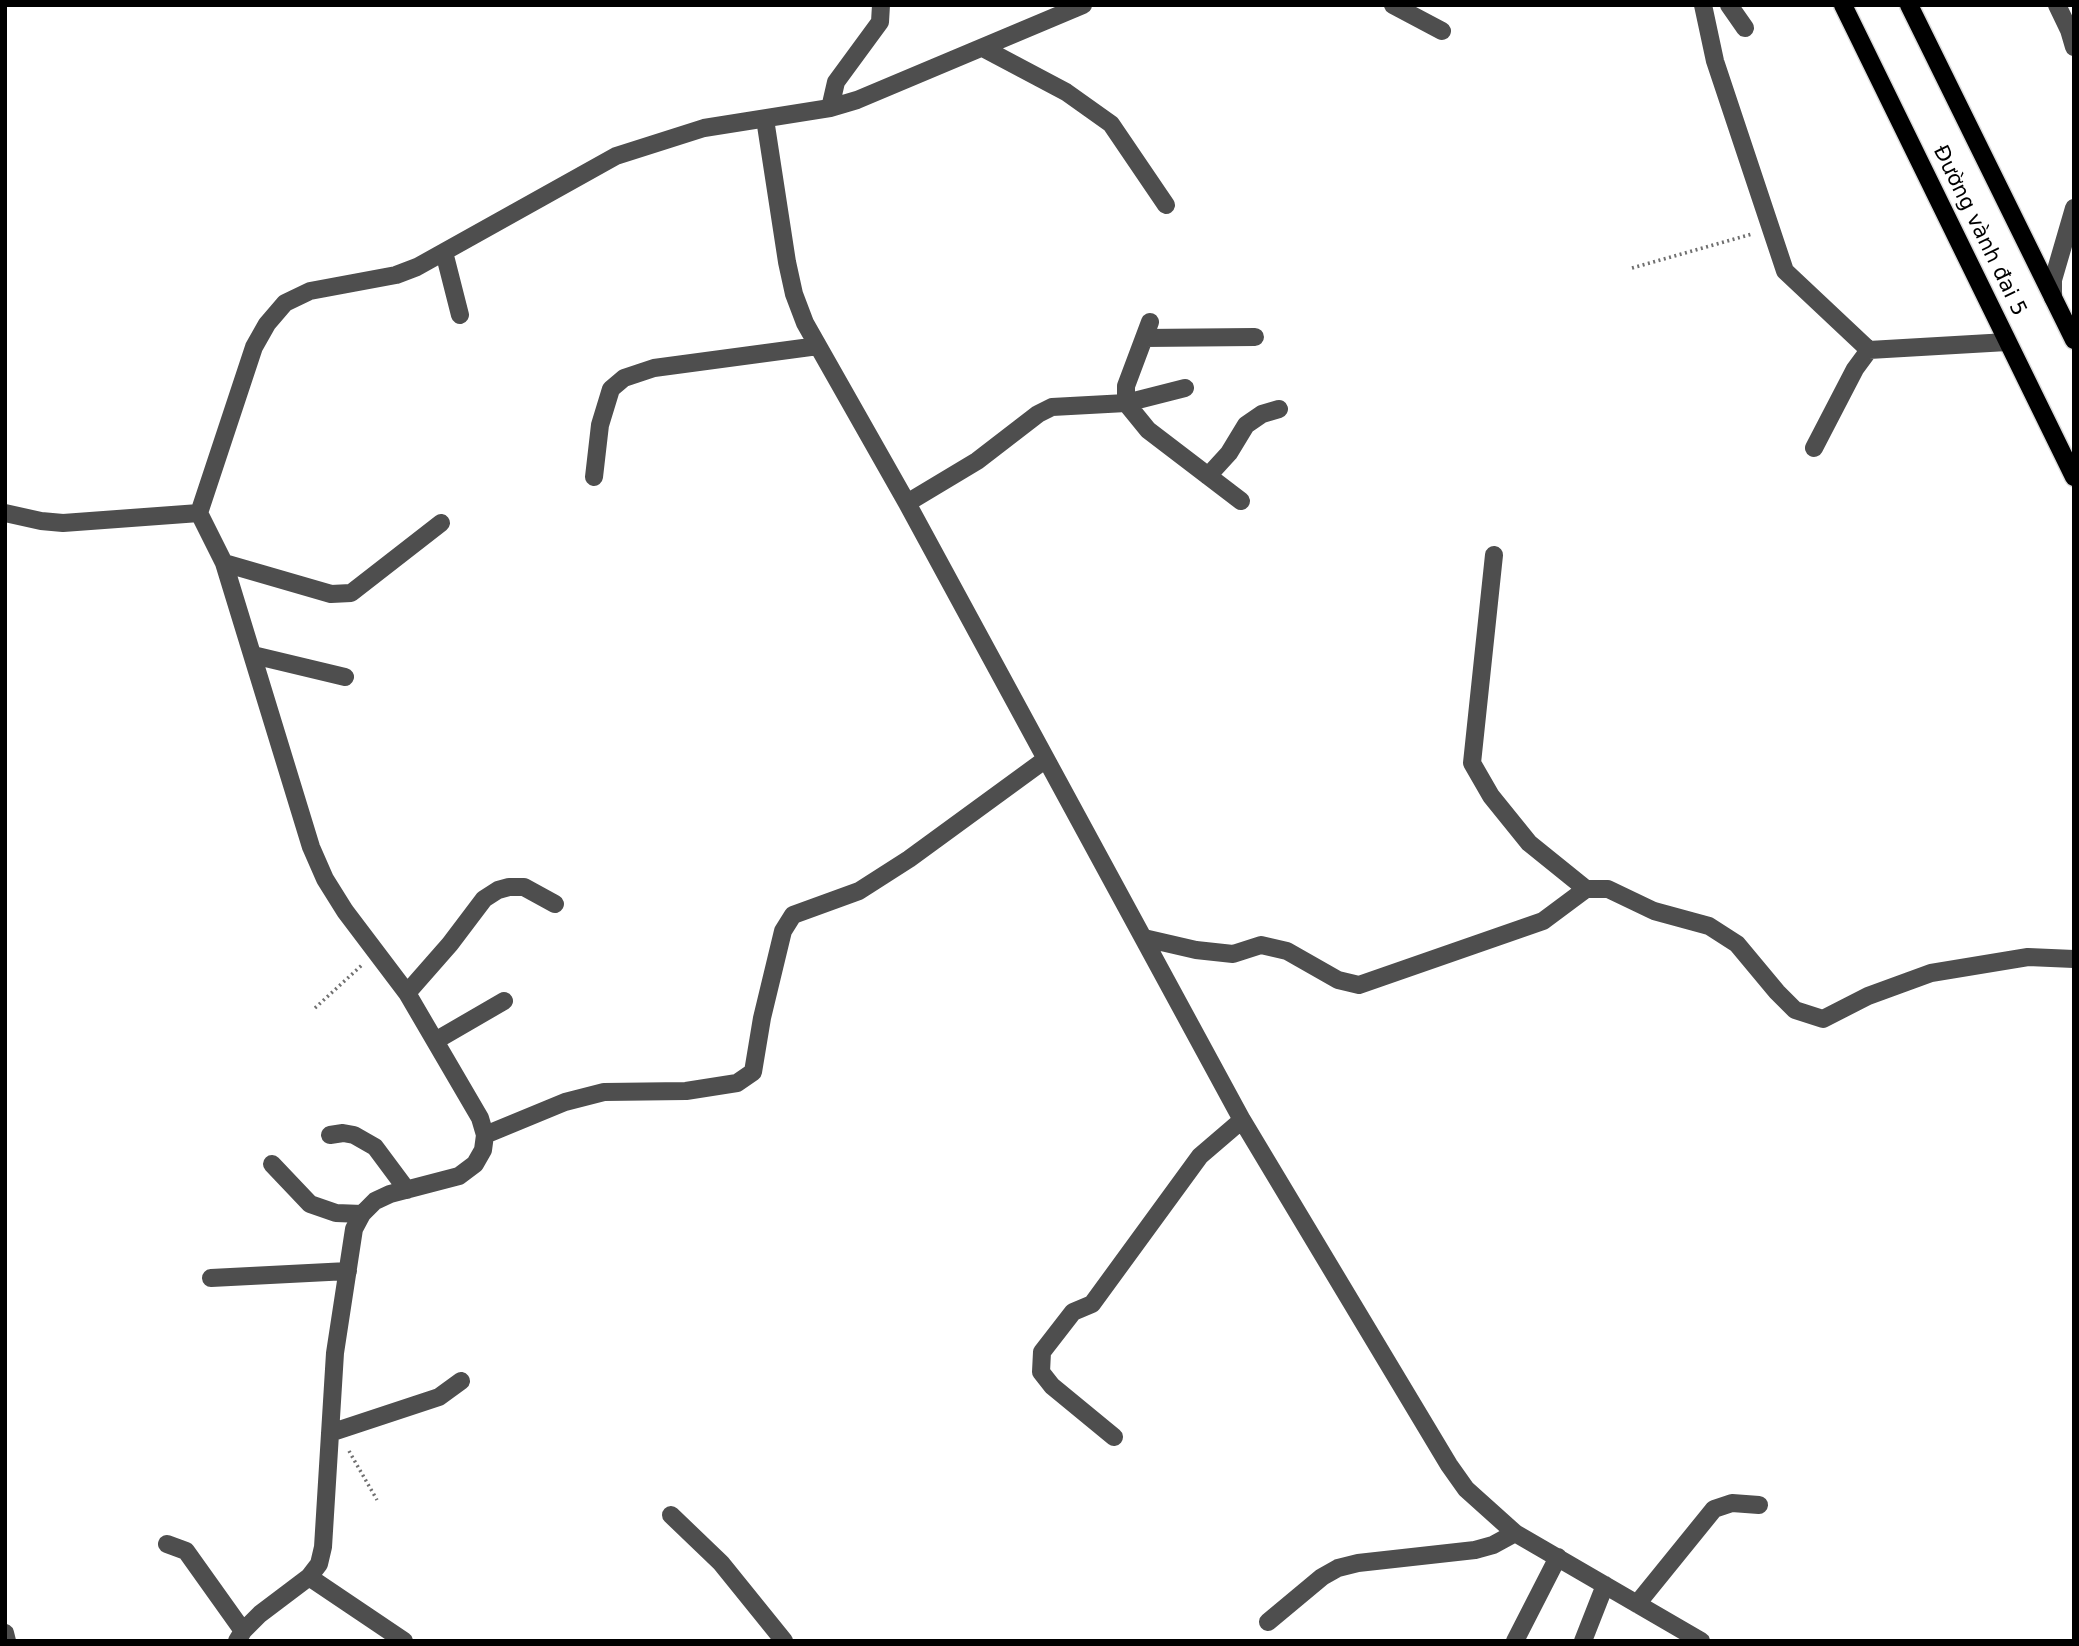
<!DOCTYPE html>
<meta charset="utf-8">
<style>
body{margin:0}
#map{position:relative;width:2079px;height:1646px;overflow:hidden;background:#fff;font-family:"DejaVu Sans",sans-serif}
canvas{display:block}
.frame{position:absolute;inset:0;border:7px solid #000;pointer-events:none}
</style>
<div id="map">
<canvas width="2079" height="1646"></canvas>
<div class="frame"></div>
</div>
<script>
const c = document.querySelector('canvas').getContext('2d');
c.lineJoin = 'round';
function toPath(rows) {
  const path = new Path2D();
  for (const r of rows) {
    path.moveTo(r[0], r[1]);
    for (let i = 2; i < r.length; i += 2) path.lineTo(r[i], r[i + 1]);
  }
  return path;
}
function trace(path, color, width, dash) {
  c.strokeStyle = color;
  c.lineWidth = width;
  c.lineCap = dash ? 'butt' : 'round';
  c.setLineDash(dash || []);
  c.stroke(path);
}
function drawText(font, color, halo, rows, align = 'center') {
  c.font = font + ' "DejaVu Sans",sans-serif';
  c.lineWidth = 5;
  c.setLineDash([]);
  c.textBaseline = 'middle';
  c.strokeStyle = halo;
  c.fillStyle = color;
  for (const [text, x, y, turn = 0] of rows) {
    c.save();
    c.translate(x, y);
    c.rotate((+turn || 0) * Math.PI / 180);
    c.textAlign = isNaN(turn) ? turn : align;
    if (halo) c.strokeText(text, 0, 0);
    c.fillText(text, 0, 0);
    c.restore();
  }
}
const path = toPath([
 [1632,268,1752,234],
 [315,1008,362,965],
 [349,1451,377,1500]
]);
const minor = toPath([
 [1393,5,1442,31],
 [1703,5,1715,61,1785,271,1869,350],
 [1729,5,1745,28],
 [2057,5,2069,30,2074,47],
 [983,48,1066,92,1111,124,1166,205],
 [830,108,836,82,880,22,881,5],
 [765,119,787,262,794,294,805,323,907,503,1242,1120,1449,1465,1466,1489,1515,1533,1701,1641],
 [444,252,460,315],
 [2053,298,2053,280,2074,208],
 [1150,322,1126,386,1126,403,1148,430,1241,501],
 [1144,338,1255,337],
 [1814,448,1855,369,1869,350,2007,342],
 [1208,476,1229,453,1246,425,1262,414,1279,409],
 [594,477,600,425,611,389,624,378,654,368,818,346],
 [907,503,977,461,1038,414,1052,407,1126,403,1185,388],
 [5,513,41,521,63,523,199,513],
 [1494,555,1472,763,1491,796,1529,843,1586,889],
 [224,563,331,594,351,593,441,523],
 [253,655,345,677],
 [1144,938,1196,950,1233,954,1261,945,1287,951,1338,980,1359,985,1543,921,1586,889,1608,889,1654,911,1709,926,1737,944,1777,992,1795,1010,1823,1019,1868,996,1931,973,2028,957,2074,959],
 [407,993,450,944,484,899,498,890,509,887,524,887,555,904],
 [435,1041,504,1001],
 [330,1135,343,1133,354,1135,375,1147,407,1190],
 [485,1135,565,1102,604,1092,686,1091,737,1083,753,1072,762,1018,783,931,793,915,859,891,909,859,1046,759],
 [272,1164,310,1204,336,1213,362,1214],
 [211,1278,348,1271],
 [330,1433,439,1397,461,1381],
 [1114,1437,1052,1386,1041,1372,1042,1352,1073,1312,1092,1304,1200,1156,1242,1120],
 [671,1515,721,1563,784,1641],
 [167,1544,186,1551,243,1631],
 [309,1577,404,1641],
 [1637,1604,1714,1509,1732,1503,1759,1505],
 [1268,1622,1322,1577,1338,1568,1358,1563,1475,1550,1493,1545,1515,1533],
 [5,1633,7,1641],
 [237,1641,243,1631,260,1614,309,1577,319,1564,323,1547,335,1353,354,1229,362,1214,375,1201,390,1194,459,1176,475,1164,483,1150,485,1135,480,1118,407,993,345,911,325,879,311,847,224,563,199,513,254,347,267,324,285,303,310,291,396,275,417,267,616,156,704,128,830,108,857,100,1083,5],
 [1515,1641,1558,1557],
 [1583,1641,1605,1585]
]);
const major = toPath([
 [1843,5,2074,477],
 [1909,5,2074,340]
]);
const streetNames = [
 ["Đường vành đai 5",1979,231,64]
];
trace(major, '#dbdbdb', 21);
trace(path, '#707070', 3.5, [2, 3.5]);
trace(minor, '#4e4e4e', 18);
trace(major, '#000', 18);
drawText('21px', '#000', '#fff', streetNames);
</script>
